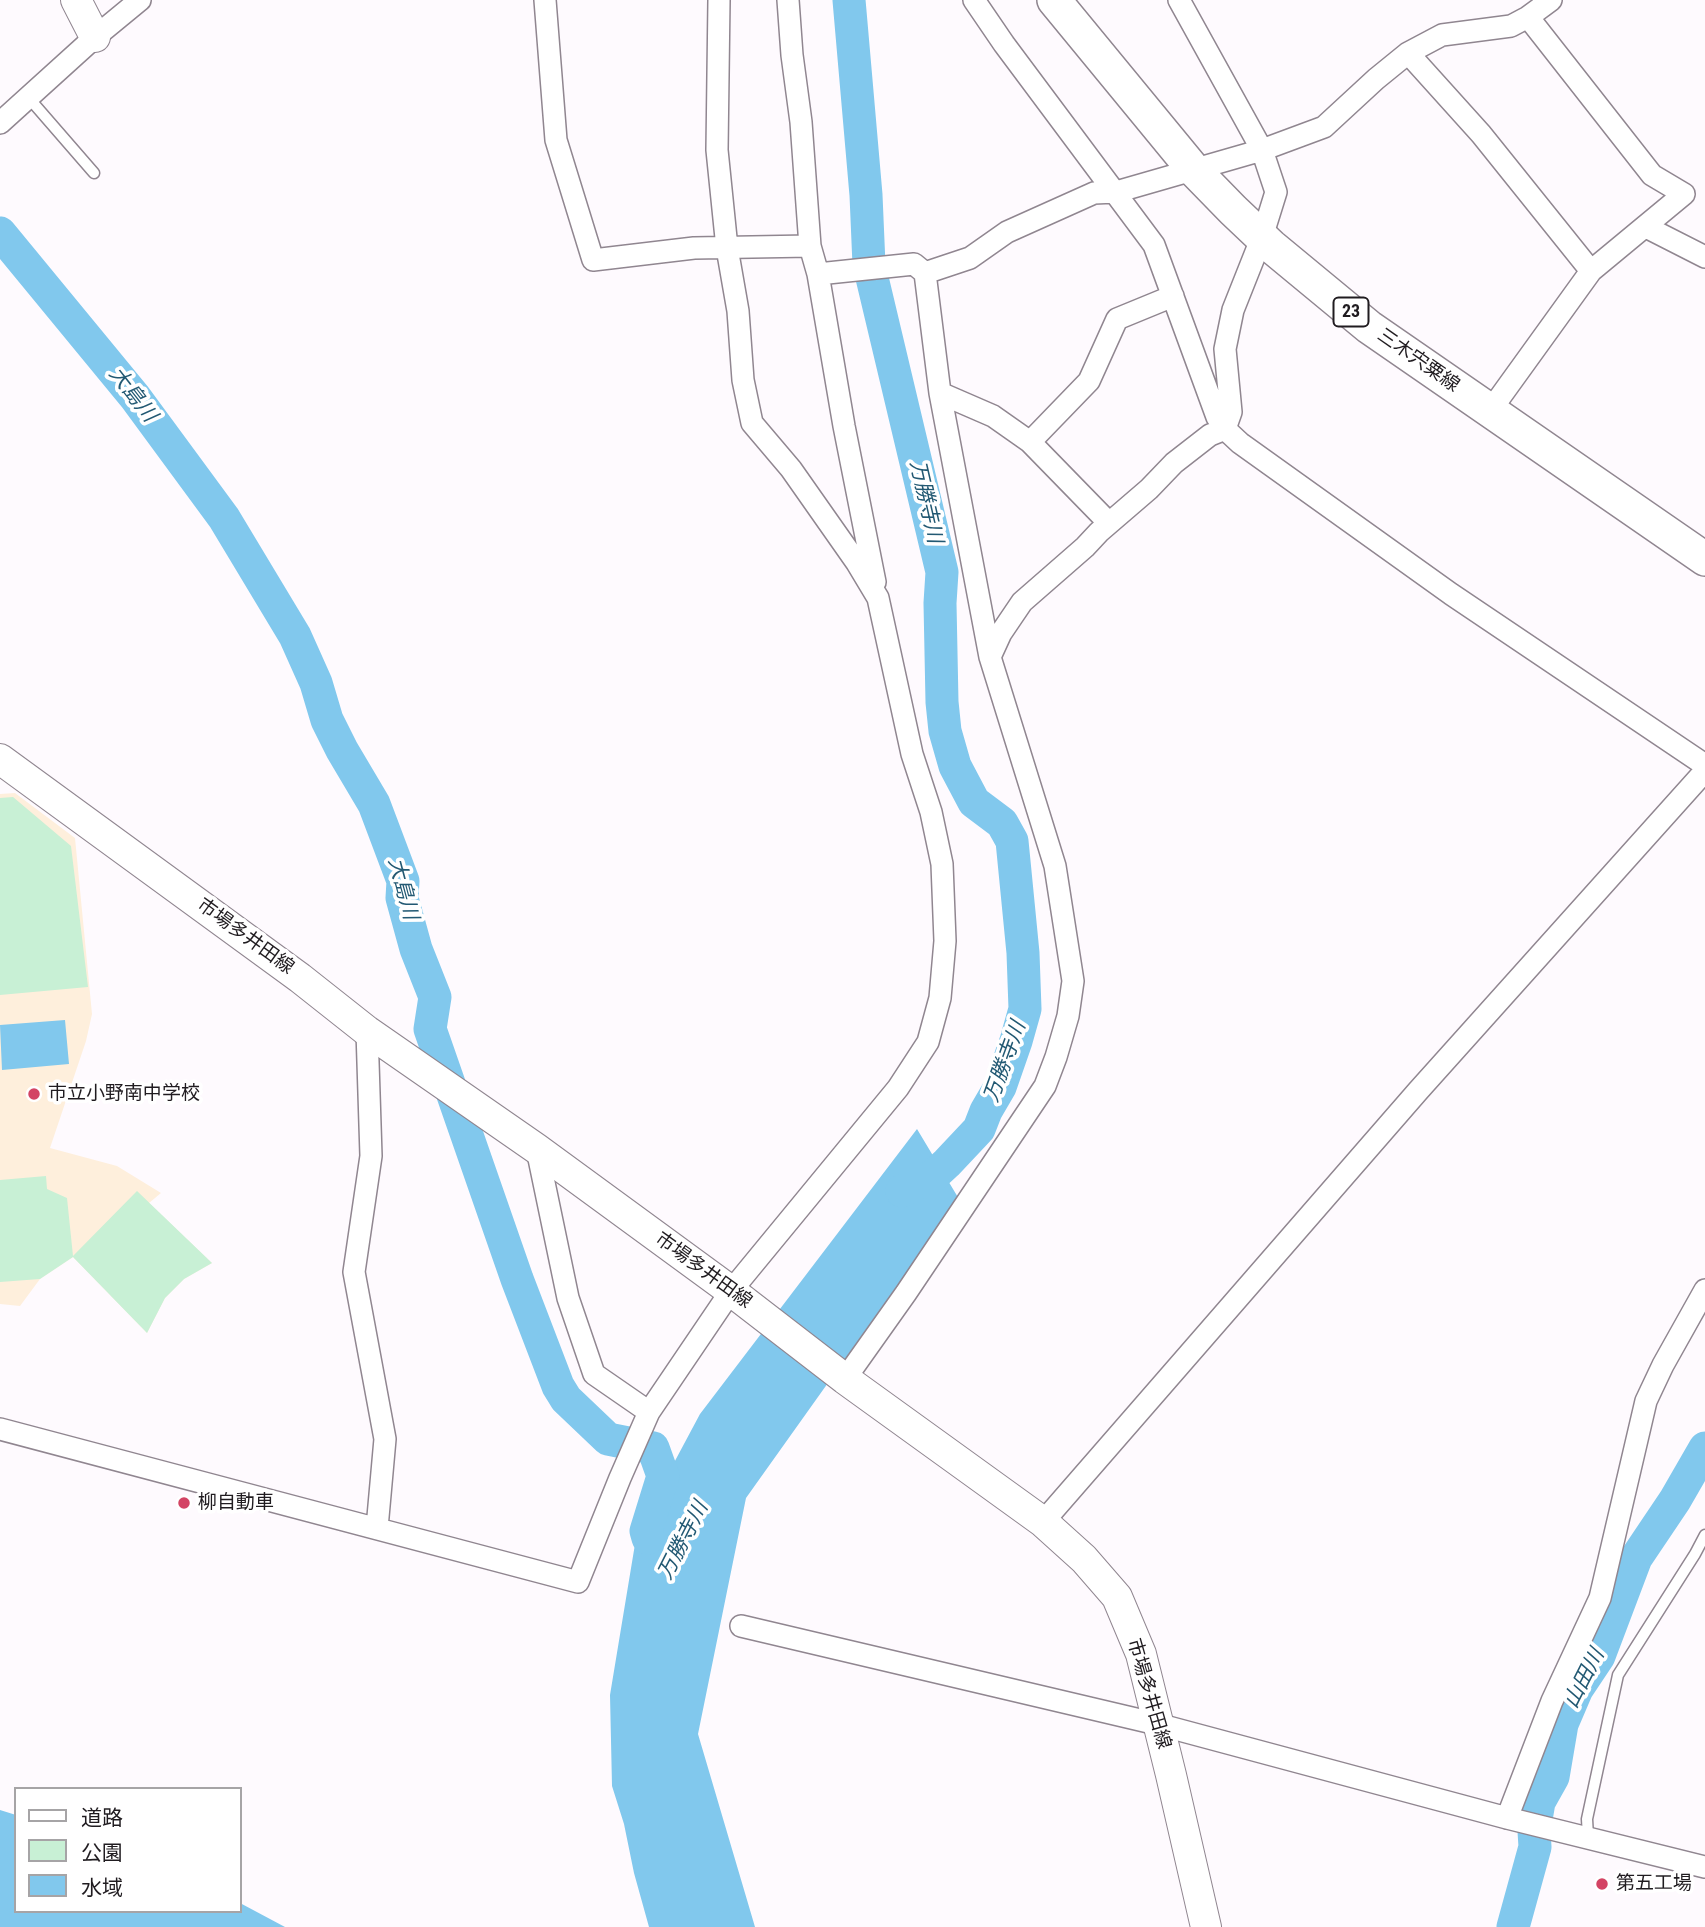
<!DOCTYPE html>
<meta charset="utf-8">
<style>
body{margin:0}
#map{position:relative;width:1705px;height:1927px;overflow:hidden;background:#fefafe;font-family:"Roboto Condensed","Noto Sans JP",sans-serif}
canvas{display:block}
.legend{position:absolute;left:14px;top:1787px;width:228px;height:126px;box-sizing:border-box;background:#fff;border:2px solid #a6a4a6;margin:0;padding:9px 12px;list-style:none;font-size:21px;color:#201c20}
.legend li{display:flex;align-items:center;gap:14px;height:35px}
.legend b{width:35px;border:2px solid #a6a4a6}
</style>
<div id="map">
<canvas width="1705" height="1927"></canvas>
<ul class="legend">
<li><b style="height:9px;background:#fff"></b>道路</li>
<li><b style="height:19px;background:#c8f0d5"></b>公園</li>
<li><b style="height:19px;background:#81c8ed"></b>水域</li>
</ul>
</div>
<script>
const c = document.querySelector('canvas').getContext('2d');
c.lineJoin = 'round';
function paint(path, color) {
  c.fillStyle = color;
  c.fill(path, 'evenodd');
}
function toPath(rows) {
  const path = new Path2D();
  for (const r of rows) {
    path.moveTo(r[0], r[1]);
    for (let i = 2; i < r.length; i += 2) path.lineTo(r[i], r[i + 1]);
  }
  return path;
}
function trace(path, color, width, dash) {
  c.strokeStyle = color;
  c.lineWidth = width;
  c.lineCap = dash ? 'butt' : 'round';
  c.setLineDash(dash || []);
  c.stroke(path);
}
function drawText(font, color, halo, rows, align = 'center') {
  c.font = font + ' "Roboto Condensed","Noto Sans JP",sans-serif';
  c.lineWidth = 7;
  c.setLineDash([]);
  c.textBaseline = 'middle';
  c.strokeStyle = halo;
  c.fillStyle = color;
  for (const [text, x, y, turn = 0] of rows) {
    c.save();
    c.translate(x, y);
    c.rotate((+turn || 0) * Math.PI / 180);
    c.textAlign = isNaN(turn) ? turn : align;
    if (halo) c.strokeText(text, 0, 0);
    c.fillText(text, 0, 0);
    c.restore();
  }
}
const education = toPath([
 [15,793,75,838,92,1014,86,1041,50,1148,117,1166,161,1193,149,1203,212,1263,184,1279,165,1298,147,1333,73,1257,40,1279,20,1306,0,1304,0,794]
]);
const green = toPath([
 [13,797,71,846,88,987,0,995,0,798],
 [46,1176,47,1189,67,1198,73,1256,137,1191,212,1263,184,1279,165,1298,147,1333,73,1257,40,1279,0,1282,0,1180]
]);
const water = toPath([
 [65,1020,69,1064,2,1070,0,1025],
 [917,1129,959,1199,746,1498,698,1734,755,1927,649,1927,634,1873,624,1824,612,1786,610,1695,637,1532,700,1414],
 [0,1810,16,1815,16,1911,240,1911,240,1903,285,1927,0,1927]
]);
const river = toPath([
 [849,0,866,195,869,265,942,572,940,603,942,702,945,731,955,766,974,802,1002,823,1012,841,1023,953,1025,1009,1016,1041,1000,1087,986,1111,979,1129,947,1163,934,1175,902,1191],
 [0,233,135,397,224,518,295,636,316,683,327,720,342,750,374,804,403,881,402,898,416,949,435,997,430,1029,517,1279,558,1386,566,1399,608,1439,653,1448,663,1476,646,1531,648,1538],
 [1513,1927,1535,1847,1534,1831,1539,1802,1553,1777,1562,1724,1577,1689,1599,1656,1636,1558,1675,1500,1705,1448]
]);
const lane = toPath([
 [28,97,94,173],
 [1588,1837,1587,1819,1618,1675,1695,1554,1705,1535]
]);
const street = toPath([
 [545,0,556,140,593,260,694,248,810,246],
 [788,0,792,55,801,122,810,246,818,274,844,426,875,582],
 [974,0,1004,44,1154,245,1217,417,1225,429,1240,443,1451,594,1705,765],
 [1408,53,1481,134,1591,271],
 [0,123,95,37,140,0],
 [1646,227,1705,257],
 [818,274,914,264,925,273,970,258,1007,232,1094,193,1116,192,1262,150,1324,127,1376,79,1408,53,1442,35,1511,26,1528,17,1551,0],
 [940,393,993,416,1030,442,1109,523],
 [1490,411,1591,271,1684,194,1652,175,1528,17],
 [1030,442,1089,381,1117,319,1173,296],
 [990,657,1001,633,1022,602,1085,547,1099,532,1149,489,1174,463,1210,435,1225,429,1231,412,1225,349,1233,310,1262,237,1276,192,1262,150,1179,0],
 [367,1031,371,1156,354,1272,385,1439,377,1528],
 [537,1149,568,1298,594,1374,649,1412],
 [845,1379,906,1293,1045,1086,1056,1057,1068,1016,1073,981,1055,866,990,657,940,393,925,273],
 [0,1429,578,1582,620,1478,649,1412,731,1291,898,1088,928,1042,940,998,945,941,942,864,931,812,912,754,878,598,857,563,791,469,752,423,743,380,738,311,727,248,717,150,719,0],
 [1043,1522,1418,1091,1705,771],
 [741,1626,1157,1724,1507,1818,1705,1867],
 [1507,1818,1552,1701,1600,1598,1646,1401,1663,1365,1705,1290]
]);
const secondary = toPath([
 [76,0,95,37],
 [0,759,300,978,367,1031,537,1149,731,1291,845,1379,1043,1522,1084,1559,1117,1597,1141,1654,1171,1775,1206,1927]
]);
const primary = toPath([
 [1054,0,1193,169,1233,210,1271,246,1369,327,1705,559]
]);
const markers = [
 [34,1094,7,"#d34464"],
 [184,1503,7,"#d34464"],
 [1602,1884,7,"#d34464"]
];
const shields = [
 [1351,312,35]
];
const shieldNames = [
 ["23",1351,312]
];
const streetNames = [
 ["三木宍粟線",1418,361,35],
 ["市場多井田線",245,937,36],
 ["市場多井田線",703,1271,36],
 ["市場多井田線",1148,1694,74]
];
const poiNames = [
 ["市立小野南中学校",48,1094],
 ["柳自動車",198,1503],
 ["第五工場",1616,1884]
];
const waterNames = [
 ["大島川",132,395,52],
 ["万勝寺川",925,502,77],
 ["大島川",402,889,75],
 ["万勝寺川",1006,1062,-70],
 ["万勝寺川",684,1541,-63],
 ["山田川",1585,1679,-63]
];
paint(education, '#feefdc');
paint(green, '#c8f0d5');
paint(water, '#81c8ed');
trace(river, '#81c8ed', 33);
trace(lane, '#908690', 13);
trace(street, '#908690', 24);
trace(secondary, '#908690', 32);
trace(primary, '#908690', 36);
trace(lane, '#fff', 10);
trace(street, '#fff', 21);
trace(secondary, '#fff', 30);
trace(primary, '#fff', 33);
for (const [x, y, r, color] of markers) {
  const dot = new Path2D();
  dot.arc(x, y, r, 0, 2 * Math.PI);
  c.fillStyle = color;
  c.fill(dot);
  trace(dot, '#fff', 2.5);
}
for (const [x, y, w] of shields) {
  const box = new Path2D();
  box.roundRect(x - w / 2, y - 14.5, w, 29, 5);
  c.fillStyle = '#fff';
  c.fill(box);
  trace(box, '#201c20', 2);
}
drawText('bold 18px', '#201c20', null, shieldNames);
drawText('19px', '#201c20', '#fff', streetNames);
drawText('19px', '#201c20', '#fff', poiNames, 'left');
drawText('italic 21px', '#225973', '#fff', waterNames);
</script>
